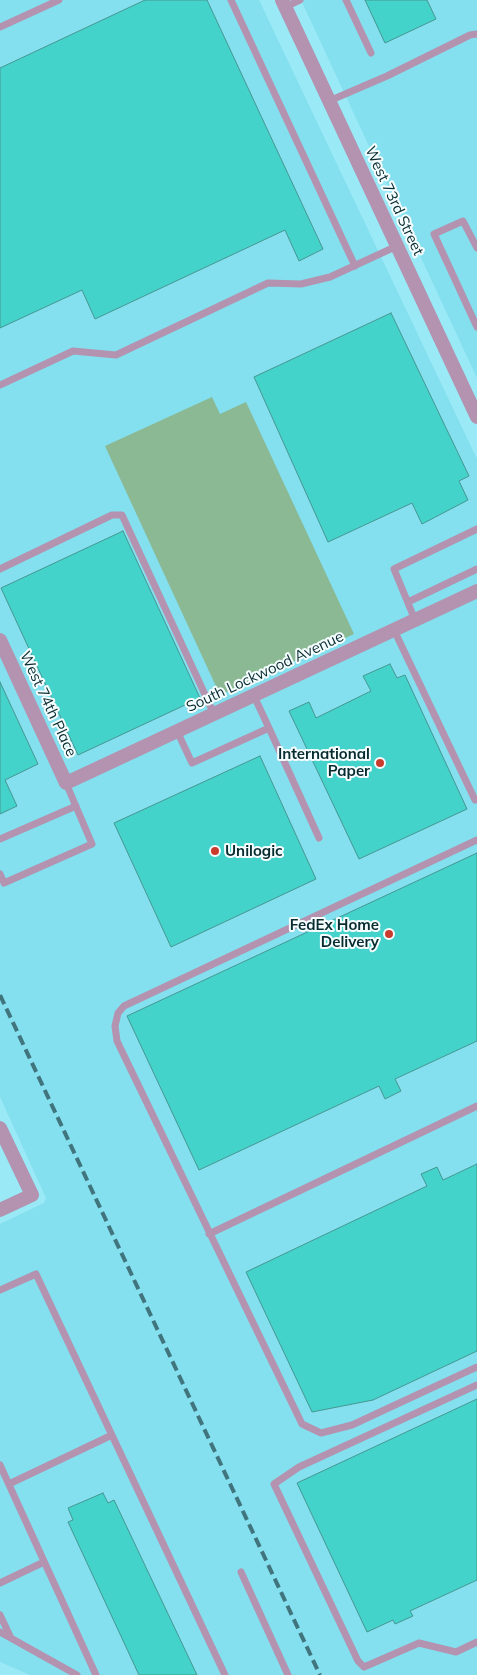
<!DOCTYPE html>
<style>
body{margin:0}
canvas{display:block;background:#9ae9f7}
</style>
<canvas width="477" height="1675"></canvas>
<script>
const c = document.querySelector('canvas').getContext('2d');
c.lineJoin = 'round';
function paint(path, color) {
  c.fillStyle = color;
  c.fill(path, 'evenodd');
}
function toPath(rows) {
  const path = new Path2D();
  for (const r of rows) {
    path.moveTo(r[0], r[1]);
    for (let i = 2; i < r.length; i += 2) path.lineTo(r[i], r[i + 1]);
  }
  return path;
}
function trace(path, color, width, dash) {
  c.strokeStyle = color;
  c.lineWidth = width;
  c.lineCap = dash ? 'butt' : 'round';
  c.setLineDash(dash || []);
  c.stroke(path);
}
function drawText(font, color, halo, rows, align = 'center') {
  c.font = font + ' Mulish,sans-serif';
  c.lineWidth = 4;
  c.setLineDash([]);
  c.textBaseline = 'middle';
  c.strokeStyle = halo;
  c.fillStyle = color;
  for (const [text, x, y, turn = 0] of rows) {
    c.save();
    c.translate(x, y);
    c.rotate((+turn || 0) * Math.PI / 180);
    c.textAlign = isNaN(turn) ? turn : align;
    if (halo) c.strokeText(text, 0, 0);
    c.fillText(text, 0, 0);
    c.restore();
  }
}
const built = toPath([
 [0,0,259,0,477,459,477,1675,30,1675,0,1662,0,1224,44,1203,46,1198,0,1097],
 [301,0,477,0,477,378]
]);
const green = toPath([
 [212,397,220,414,246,402,354,634,220,695,105,446]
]);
const building = toPath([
 [145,0,207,0,323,249,299,261,285,230,95,319,82,290,0,328,0,68,145,0],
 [365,0,427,0,436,19,385,43,365,0],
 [391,313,469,476,459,481,468,500,422,524,412,503,328,542,254,377,391,313],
 [123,531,200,698,78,755,1,588,123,531],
 [390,664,397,678,405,675,467,809,359,859,289,711,309,702,316,718,371,691,363,676,390,664],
 [0,682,38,764,5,780,17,806,0,814,0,682],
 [260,756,316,879,171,947,114,823,260,756],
 [477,853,477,1041,395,1079,401,1091,385,1099,379,1086,199,1170,127,1016,477,853],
 [477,1164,477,1351,373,1400,312,1412,246,1272,427,1186,421,1174,437,1167,443,1180,477,1164],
 [477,1399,477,1580,410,1611,413,1616,395,1624,393,1620,367,1632,297,1483,477,1399],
 [103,1493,108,1503,114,1500,197,1675,139,1675,68,1522,73,1520,68,1508,103,1493]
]);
const service = toPath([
 [231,0,355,266],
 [346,0,371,53],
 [285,7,300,0],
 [0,27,59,0],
 [329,101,387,76,470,35,477,34],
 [477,248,463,221,434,234,477,327],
 [0,385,73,351,116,355,268,283,301,284,330,277,397,246],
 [0,569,112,515,122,515,214,714],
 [408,602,477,569],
 [415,620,394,569,477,529],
 [394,630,475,800],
 [269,728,319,838],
 [177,731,192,763,269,728,254,696],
 [0,839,76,806],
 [477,840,124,1006,118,1013,115,1026,117,1041,302,1424,321,1433,352,1425,477,1367],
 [0,874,4,883,92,844,66,783],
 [209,1234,477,1106],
 [0,1290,36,1274,225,1675],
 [477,1385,299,1467,274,1484,358,1661,364,1667,419,1643,456,1652,477,1642],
 [0,1465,96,1675],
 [9,1484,112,1435],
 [241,1572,288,1675],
 [0,1583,44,1562],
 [0,1615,10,1636],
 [0,1632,77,1675]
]);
const minor = toPath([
 [0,640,66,783,477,591],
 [0,1128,32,1195,0,1210]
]);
const tertiary = toPath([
 [282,0,477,417]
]);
const rail = toPath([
 [0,995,320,1675]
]);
const markers = [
 [380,763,5,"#c93c2d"],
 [215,851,5,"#c93c2d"],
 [389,934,5,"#c93c2d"]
];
const streetNames = [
 ["West 73rd Street",394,201,65],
 ["South Lockwood Avenue",265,672,-25],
 ["West 74th Place",48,704,65]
];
const poiNames = [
 ["International",370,754],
 ["Paper",370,771],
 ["Unilogic",225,851,"left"],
 ["FedEx Home",379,925],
 ["Delivery",379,942]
];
paint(built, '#84dfef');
paint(green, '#8bb993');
paint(building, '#44d3cb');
trace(building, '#469792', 1);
trace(service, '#b393af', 7);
trace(minor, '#b393af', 14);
trace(tertiary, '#b393af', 14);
trace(rail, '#41757d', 4, [10, 5]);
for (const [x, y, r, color] of markers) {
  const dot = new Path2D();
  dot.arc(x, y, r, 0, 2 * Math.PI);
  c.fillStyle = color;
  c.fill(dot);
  trace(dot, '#f5fdfe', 2);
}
drawText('15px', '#082b30', '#f5fdfe', streetNames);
drawText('bold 15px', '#082b30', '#f5fdfe', poiNames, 'right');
</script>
